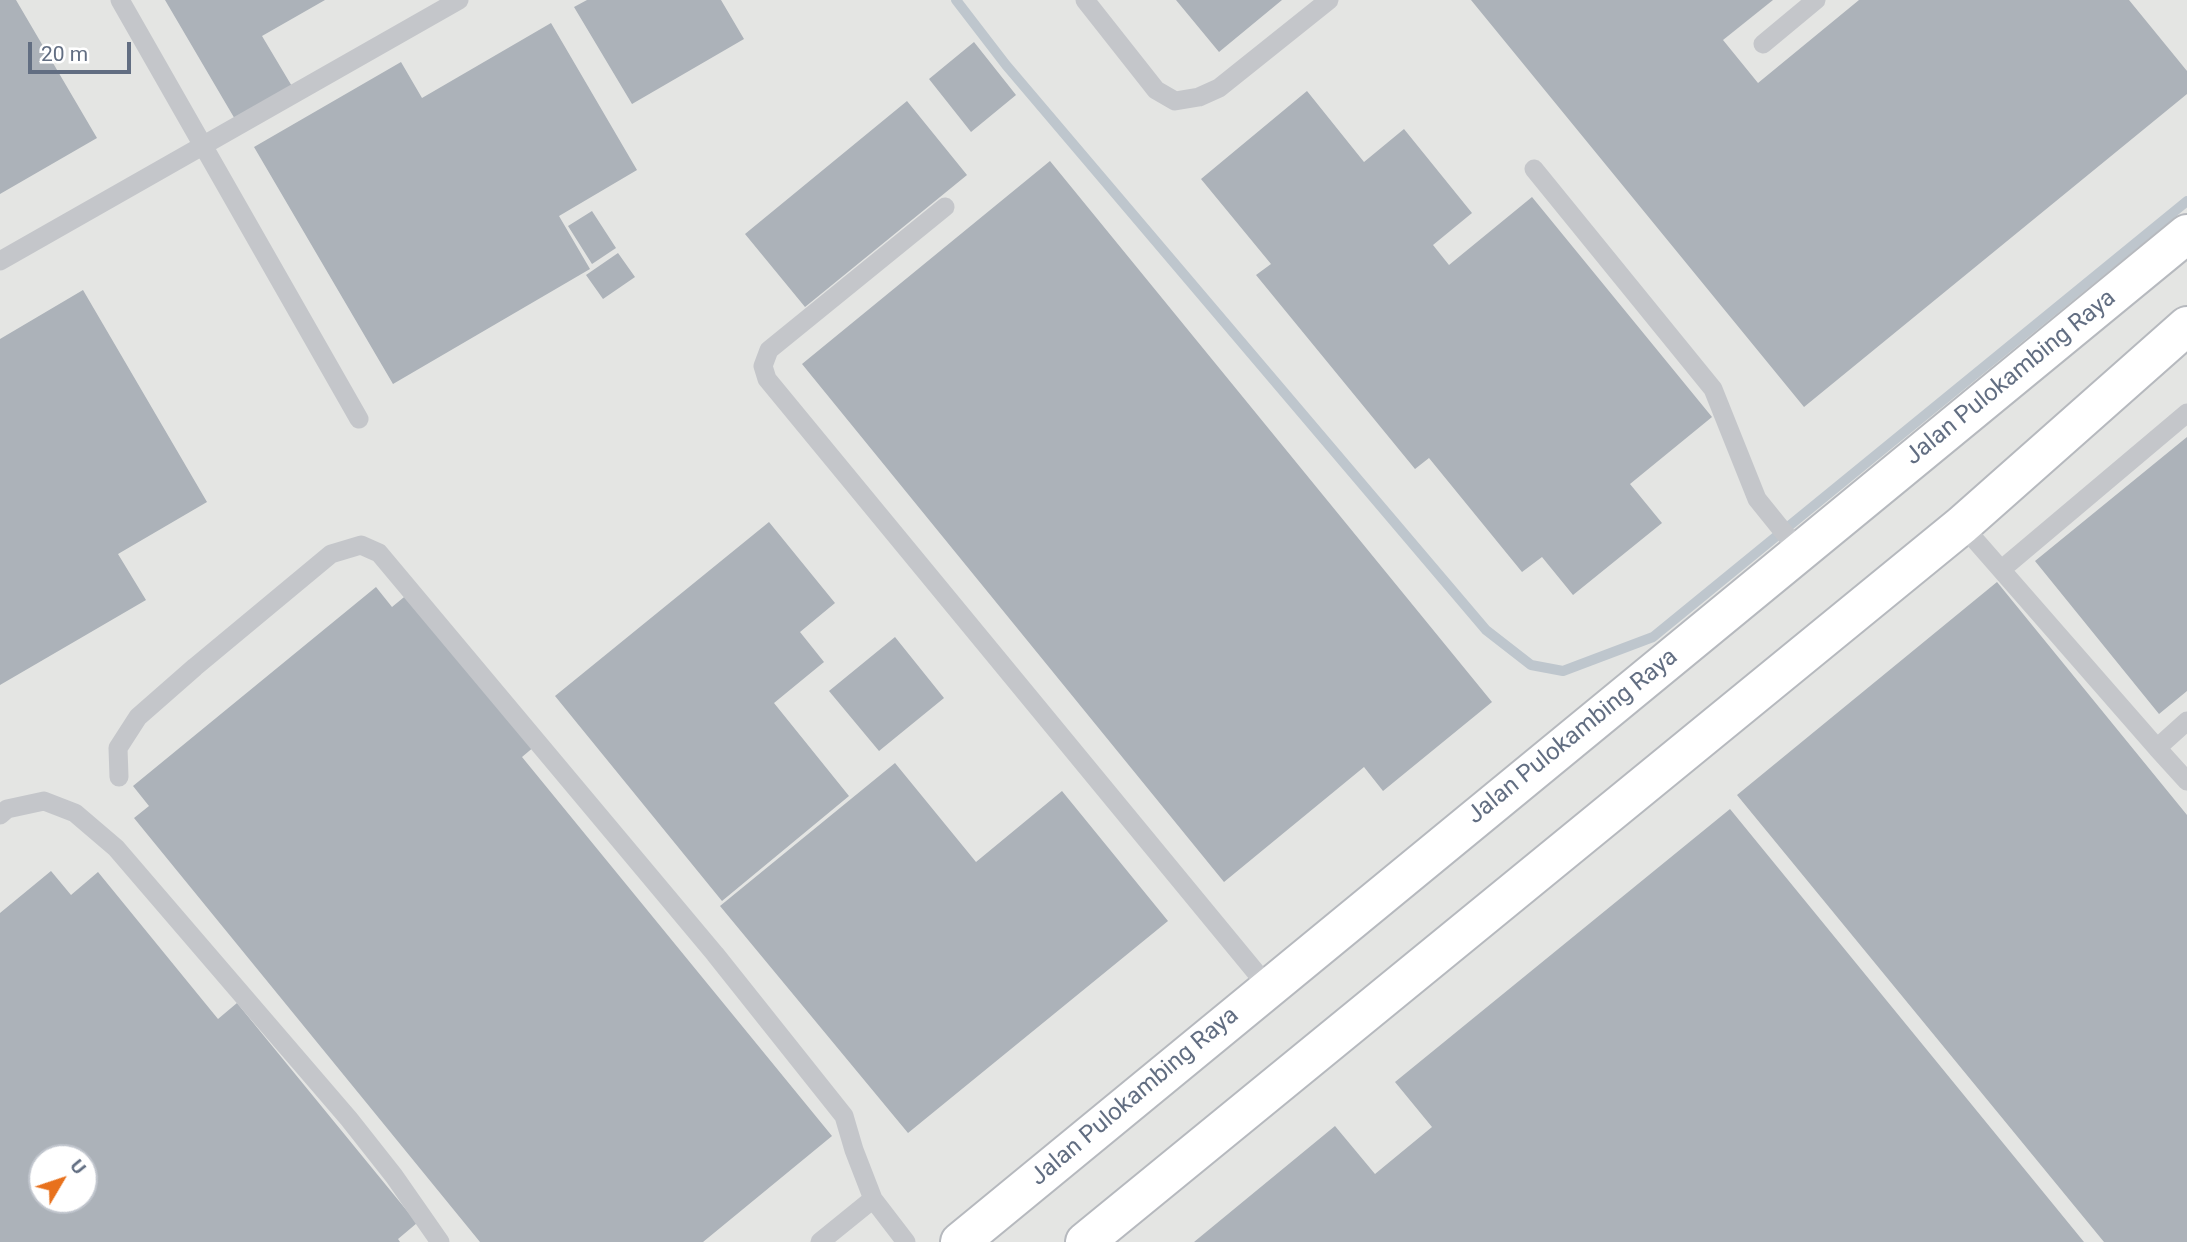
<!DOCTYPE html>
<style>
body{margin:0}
#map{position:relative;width:2187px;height:1242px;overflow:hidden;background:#f3f4f0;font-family:Roboto,sans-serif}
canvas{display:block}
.north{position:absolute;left:28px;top:1144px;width:70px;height:70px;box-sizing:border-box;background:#fff;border:2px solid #c0c5cd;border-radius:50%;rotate:51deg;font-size:19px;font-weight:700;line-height:28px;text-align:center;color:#626e82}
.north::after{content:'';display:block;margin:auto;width:24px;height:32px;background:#e8711c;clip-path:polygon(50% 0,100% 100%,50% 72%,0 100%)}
.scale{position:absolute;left:28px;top:42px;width:103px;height:32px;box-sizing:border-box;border:4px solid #626e82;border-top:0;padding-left:9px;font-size:21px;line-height:24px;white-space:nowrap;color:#626e82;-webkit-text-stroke:5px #fff;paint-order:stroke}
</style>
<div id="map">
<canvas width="2187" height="1242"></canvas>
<div class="north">U</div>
<div class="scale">20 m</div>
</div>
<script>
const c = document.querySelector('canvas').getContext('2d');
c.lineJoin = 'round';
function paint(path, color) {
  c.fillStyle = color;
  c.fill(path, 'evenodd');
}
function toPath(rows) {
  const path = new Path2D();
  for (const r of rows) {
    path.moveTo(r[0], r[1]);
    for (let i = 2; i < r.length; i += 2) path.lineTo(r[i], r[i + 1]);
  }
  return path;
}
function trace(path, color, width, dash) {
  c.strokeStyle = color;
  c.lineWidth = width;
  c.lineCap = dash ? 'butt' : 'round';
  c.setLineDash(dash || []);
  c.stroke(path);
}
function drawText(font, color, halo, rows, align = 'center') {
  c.font = font + ' Roboto,sans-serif';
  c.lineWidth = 7;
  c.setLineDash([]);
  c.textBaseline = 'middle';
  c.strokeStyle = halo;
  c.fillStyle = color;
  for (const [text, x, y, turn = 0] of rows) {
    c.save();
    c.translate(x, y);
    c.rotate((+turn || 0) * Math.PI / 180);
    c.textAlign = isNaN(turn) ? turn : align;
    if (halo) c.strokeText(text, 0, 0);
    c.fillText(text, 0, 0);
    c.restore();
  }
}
const built = toPath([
 [0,0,2187,0,2187,1242,0,1242],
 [42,1158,84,1158,84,1200,42,1200]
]);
const stream = toPath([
 [956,0,1006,65,1486,630,1531,665,1563,671,1653,637,2187,201]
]);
const building = toPath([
 [0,0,16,0,97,138,0,194],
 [165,0,325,0,262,36,296,93,239,126],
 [587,0,721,0,744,39,632,104,574,7],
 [1176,0,1282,0,1219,52],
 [1471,0,1773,0,1723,40,1758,83,1859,0,2129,0,2187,71,2187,94,1804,407],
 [551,23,637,170,559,216,590,269,393,384,254,147,401,62,422,98],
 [974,42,1016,95,971,132,929,79],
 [1307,91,1364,162,1404,129,1472,213,1433,245,1449,265,1532,197,1712,417,1630,484,1662,523,1573,595,1542,557,1522,572,1429,458,1415,469,1256,275,1271,264,1201,179],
 [907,101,967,175,805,307,745,234],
 [1050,161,1492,702,1383,791,1364,767,1224,882,802,364],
 [592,211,616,248,592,264,568,226],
 [618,253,635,277,603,299,586,275],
 [83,290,207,502,118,554,146,600,0,685,0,339],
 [2187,437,2187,691,2159,714,2035,561],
 [769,522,835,603,800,632,824,662,774,703,849,796,722,901,555,696],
 [1997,582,2187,815,2187,1242,2104,1242,1737,795],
 [376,587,392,607,409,593,535,746,522,757,832,1136,703,1242,480,1242,134,818,149,806,133,786],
 [895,637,944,698,879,751,829,691],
 [895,763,976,862,1062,791,1168,921,908,1133,720,906],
 [1730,809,2084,1242,1194,1242,1335,1126,1375,1174,1432,1127,1395,1082],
 [51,871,71,895,98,872,218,1019,237,1003,417,1223,398,1239,400,1242,0,1242,0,913],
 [42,1158,84,1158,84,1200,42,1200]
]);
const lane = toPath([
 [120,0,359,419],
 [1085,0,1156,90,1175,101,1199,97,1219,88,1329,0],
 [1763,44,1816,0],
 [1534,169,1713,389,1757,499,1799,551],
 [945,207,769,350,763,366,767,379,1268,987],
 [0,261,459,0],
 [1962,525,2157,748,2187,721],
 [2002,569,2187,413],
 [2157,748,2187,781],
 [119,777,118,748,138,717,195,667,331,554,361,545,379,553,715,954,844,1116,854,1150,873,1199],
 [0,815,7,809,44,801,75,813,116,848,349,1119,394,1176,440,1242],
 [820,1242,873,1199,906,1242]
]);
const secondary = toPath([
 [960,1242,2187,234],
 [1085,1242,1962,525,2187,326]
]);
const streetNames = [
 ["Jalan Pulokambing Raya",2011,378,-39],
 ["Jalan Pulokambing Raya",1573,737,-39],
 ["Jalan Pulokambing Raya",1135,1097,-40]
];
paint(built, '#e4e5e3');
trace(stream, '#bec6cd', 10);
paint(building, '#acb2b9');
trace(secondary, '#b6b9be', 42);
trace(lane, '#c4c6ca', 19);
trace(secondary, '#fff', 38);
drawText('24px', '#626e82', '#fff', streetNames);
</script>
